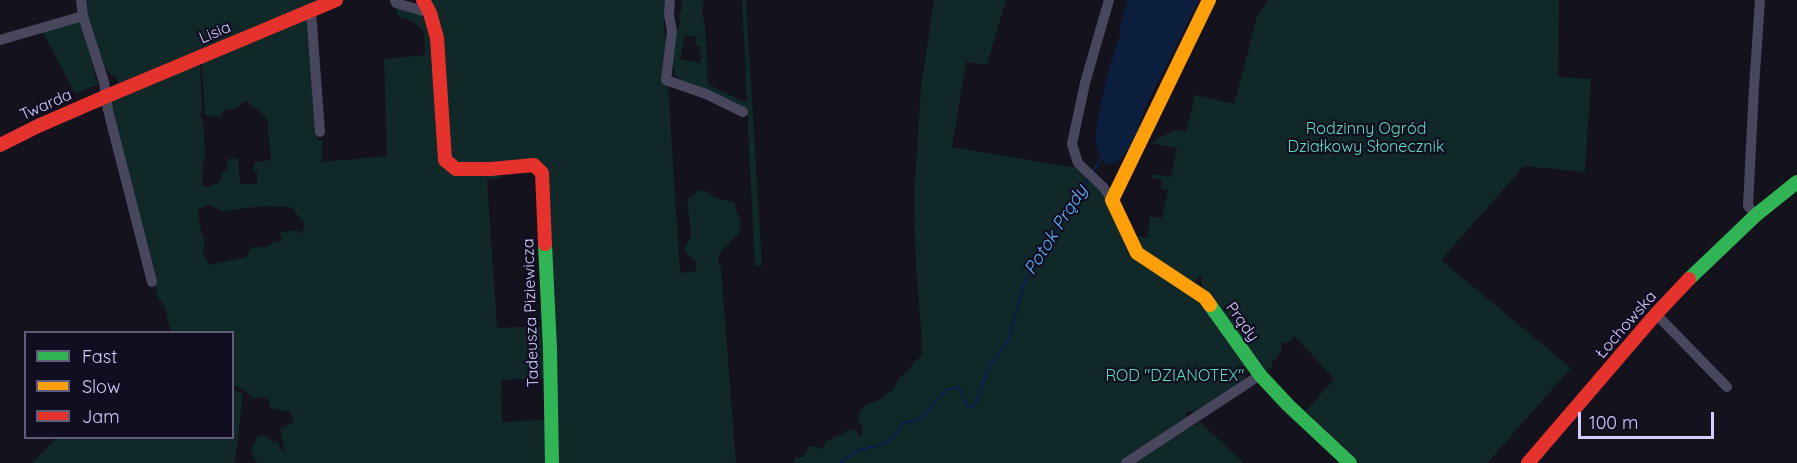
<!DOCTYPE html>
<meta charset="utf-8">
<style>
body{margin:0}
#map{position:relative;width:1797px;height:463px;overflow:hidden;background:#14121d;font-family:Quicksand,sans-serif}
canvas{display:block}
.legend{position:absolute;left:24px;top:331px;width:210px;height:108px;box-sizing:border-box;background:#110e21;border:2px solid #5f5b79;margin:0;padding:8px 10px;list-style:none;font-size:18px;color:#d4cefe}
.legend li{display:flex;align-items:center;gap:12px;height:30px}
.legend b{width:30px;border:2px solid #5f5b79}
.scale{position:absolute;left:1578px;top:412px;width:136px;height:27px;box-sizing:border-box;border:3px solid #d4cefe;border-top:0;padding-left:8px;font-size:18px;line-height:21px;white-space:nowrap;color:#d4cefe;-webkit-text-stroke:4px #110e21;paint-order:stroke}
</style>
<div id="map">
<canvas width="1797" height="463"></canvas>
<ul class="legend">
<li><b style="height:8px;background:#30b455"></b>Fast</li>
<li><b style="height:8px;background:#ff9f0a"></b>Slow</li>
<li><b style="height:8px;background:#e5322d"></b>Jam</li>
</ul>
<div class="scale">100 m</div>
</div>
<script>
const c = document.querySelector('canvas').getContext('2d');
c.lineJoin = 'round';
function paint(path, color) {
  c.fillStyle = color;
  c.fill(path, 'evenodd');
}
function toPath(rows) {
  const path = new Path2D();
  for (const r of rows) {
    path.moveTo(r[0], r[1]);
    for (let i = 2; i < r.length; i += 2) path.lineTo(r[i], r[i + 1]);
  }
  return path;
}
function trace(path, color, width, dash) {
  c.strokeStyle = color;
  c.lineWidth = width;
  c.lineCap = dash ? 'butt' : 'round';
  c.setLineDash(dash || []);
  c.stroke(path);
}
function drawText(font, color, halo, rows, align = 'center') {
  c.font = font + ' Quicksand,sans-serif';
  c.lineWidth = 4.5;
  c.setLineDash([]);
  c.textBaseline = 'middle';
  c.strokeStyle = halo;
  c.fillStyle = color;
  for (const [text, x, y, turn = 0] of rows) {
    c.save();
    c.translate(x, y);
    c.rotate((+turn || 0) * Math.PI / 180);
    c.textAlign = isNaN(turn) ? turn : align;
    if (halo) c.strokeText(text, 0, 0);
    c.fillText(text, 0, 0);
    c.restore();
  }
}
const green = toPath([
 [85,0,323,0,119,84,115,76,109,73,100,61,93,60,92,64,98,85,75,93,42,31,73,20],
 [426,0,666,0,664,22,680,273,696,271,695,261,686,253,685,249,691,235,687,199,700,190,708,192,716,198,734,202,741,223,739,233,720,253,718,259,721,269,736,463,556,463,543,174,467,168,449,157],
 [682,0,704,0,702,11,705,23,708,85,747,103,742,0,746,0,762,265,755,266,747,109,680,79,675,75,673,64,674,53,677,31,680,24,679,14,682,9],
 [685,35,697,37,695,45,700,46,699,54,702,55,700,63,680,59],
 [934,0,1006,0,987,65,966,62,952,147,1082,169,1095,181,1107,188,1110,193,1114,213,1119,212,1122,214,1128,226,1135,236,1148,238,1150,216,1162,218,1168,190,1161,188,1162,180,1152,178,1153,174,1171,177,1177,148,1153,144,1154,141,1176,129,1186,132,1195,95,1234,104,1257,17,1268,0,1559,0,1558,77,1591,79,1585,172,1524,166,1441,260,1571,368,1487,463,1360,463,1306,411,1334,379,1294,335,1290,342,1282,343,1281,352,1276,357,1277,359,1272,361,1272,367,1269,368,1266,373,1261,375,1256,374,1252,370,1251,359,1239,336,1236,336,1236,340,1248,369,1244,380,1196,412,1188,411,1185,414,1187,417,1186,419,1121,463,794,463,794,458,802,457,809,447,814,446,821,449,823,448,826,441,831,440,837,436,843,435,847,430,852,429,857,432,858,436,861,435,863,430,859,421,859,415,862,410,866,405,877,401,892,390,901,376,910,369,914,362,922,356,922,342,916,266,914,198,921,87],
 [1127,229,1144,255,1156,262,1164,269,1187,282,1195,281,1200,275,1202,276,1201,282,1203,292,1214,304,1220,313,1208,312,1208,304,1200,296,1165,275,1157,268,1149,265,1148,261,1135,252,1125,232],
 [397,7,421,12,432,31,444,162,501,175,501,178,487,180,497,328,541,326,540,309,543,313,545,378,501,380,502,422,546,420,549,463,257,463,251,450,258,436,264,435,269,438,271,441,277,441,281,450,285,451,280,431,281,428,293,422,293,418,290,412,271,408,268,399,259,397,256,399,253,398,242,389,233,385,232,332,171,332,164,306,158,297,151,261,111,101,196,64,200,66,202,109,200,118,203,119,205,156,203,162,204,171,202,172,203,186,207,187,218,183,221,180,220,177,223,173,229,168,227,165,227,159,238,158,240,184,257,184,257,171,254,171,254,162,271,160,267,118,246,101,234,109,226,110,222,113,223,116,209,117,205,115,202,65,203,59,309,18,315,122,317,137,318,140,322,141,322,162,387,156,384,59,425,55,424,33,413,21,398,17,396,11],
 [209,205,222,211,264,206,290,207,294,210,304,224,302,235,298,230,281,232,280,235,283,240,272,243,265,248,256,246,251,249,246,257,209,265,203,253,205,240,201,231,198,211,201,208],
 [233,390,243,393,235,463,32,463,57,438,232,438],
 [1200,422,1244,463,1133,463,1193,424,1194,426]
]);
const water = toPath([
 [1127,0,1199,0,1144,109,1137,137,1129,150,1116,163,1106,163,1101,158,1095,141,1100,107,1109,69,1120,36,1120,27]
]);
const stream = toPath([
 [840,463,857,451,889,442,903,423,922,418,946,390,959,387,967,406,975,406,988,368,1009,339,1024,283,1101,158]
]);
const street = toPath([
 [81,0,83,16,104,82,108,110,152,282],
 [395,0,396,3,430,13],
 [670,0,669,15,672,31,666,80,706,94,743,112],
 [1109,0,1085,83,1072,144,1078,163,1103,187,1112,200],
 [311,11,320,132],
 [0,40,83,16],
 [1756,215,1748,206,1754,87,1760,0],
 [1656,314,1727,387],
 [1126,463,1260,375]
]);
const fast = toPath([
 [545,244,550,349,552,463],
 [1689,279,1756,215,1797,182],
 [1210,305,1260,375,1288,405,1350,463]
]);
const slow = toPath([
 [1209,0,1112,200,1137,253,1205,298,1210,305]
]);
const jam = toPath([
 [423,0,430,13,437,38,445,160,456,169,491,169,534,165,542,173,545,244],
 [0,145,38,126,107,96,336,0],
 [1528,463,1656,314,1689,279]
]);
const streetNames = [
 ["Lisia",215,33,-23],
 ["Twarda",46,105,-24],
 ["Tadeusza Piziewicza",531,313,-92],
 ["Prądy",1242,322,54],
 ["Łochowska",1626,325,-49]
];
const parkNames = [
 ["Rodzinny Ogród",1366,129],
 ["Działkowy Słonecznik",1366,147],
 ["ROD \"DZIANOTEX\"",1175,376]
];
const waterNames = [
 ["Potok Prądy",1056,230,-58]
];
paint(green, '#112828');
paint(water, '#0d1f3f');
trace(stream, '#0d1f3f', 3);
trace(street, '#48475e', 10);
trace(fast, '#30b455', 14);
trace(slow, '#ff9f0a', 14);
trace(jam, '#e5322d', 14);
drawText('16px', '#d4cefe', '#110e21', streetNames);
drawText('16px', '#5cddbd', '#110e21', parkNames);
drawText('italic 18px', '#5eb3fd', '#110e21', waterNames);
</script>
